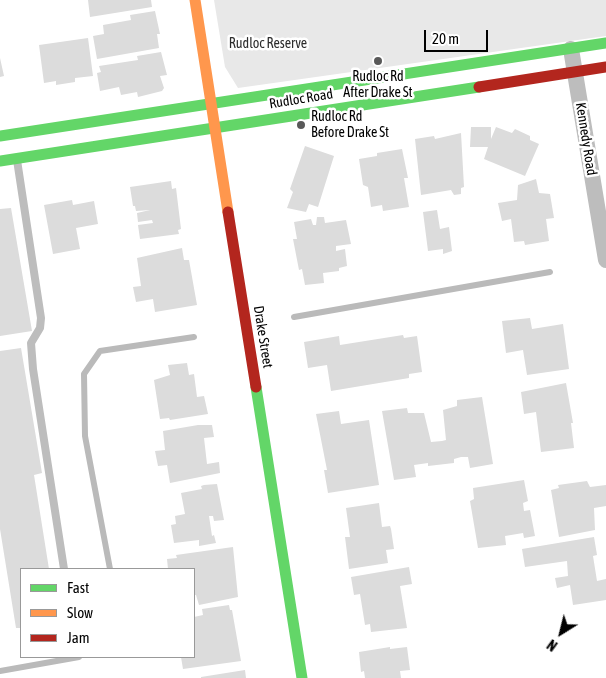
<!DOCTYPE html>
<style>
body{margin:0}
#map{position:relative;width:606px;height:678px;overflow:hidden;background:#fff;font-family:"Asap Condensed",sans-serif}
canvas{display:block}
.legend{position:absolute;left:20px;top:568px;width:175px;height:90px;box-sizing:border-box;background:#fff;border:1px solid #999;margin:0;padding:6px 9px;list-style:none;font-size:15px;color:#000}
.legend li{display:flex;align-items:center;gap:10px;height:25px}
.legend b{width:25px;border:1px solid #999}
.north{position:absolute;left:536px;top:608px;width:50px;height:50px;-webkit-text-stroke:4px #fff;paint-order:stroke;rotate:216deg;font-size:14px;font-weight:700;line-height:20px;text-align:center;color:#000}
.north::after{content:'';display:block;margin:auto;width:18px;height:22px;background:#000;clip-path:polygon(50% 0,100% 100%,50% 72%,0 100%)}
.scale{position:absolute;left:424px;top:30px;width:64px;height:22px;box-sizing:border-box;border:2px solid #000;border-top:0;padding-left:6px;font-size:15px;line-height:18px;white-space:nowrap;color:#000;-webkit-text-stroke:4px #fff;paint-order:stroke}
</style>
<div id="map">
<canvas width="606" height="678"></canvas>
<ul class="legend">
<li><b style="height:6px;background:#63d668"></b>Fast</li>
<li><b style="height:6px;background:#ff974d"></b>Slow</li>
<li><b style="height:6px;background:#b3261e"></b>Jam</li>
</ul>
<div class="north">N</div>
<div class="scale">20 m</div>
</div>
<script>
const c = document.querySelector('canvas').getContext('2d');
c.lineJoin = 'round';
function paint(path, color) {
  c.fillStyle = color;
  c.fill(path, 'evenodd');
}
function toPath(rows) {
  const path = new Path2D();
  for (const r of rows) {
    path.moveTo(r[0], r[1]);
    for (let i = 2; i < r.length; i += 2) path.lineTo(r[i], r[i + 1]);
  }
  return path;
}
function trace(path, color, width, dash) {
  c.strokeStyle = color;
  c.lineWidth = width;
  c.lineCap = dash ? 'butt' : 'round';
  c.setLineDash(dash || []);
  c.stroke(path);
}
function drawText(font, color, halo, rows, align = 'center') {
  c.font = font + ' "Asap Condensed",sans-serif';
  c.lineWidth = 5;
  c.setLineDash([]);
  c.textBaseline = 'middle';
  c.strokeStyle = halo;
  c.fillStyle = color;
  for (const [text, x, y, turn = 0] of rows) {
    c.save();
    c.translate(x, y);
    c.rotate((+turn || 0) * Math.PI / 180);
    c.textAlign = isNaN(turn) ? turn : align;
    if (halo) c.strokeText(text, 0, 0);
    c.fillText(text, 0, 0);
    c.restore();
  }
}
const green = toPath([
 [214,0,606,0,606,36,238,88,225,67]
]);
const stream = toPath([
 [294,317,550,272],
 [110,569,85,436,84,374,100,351,194,337],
 [0,671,79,657]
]);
const building = toPath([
 [88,0,151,0,152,7,90,17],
 [155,11,160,34,157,34,159,48,97,59,93,36,104,34,103,25,131,20,130,15],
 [88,38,93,76,75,78,75,82,56,85,56,81,44,83,39,45],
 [161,52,167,75,160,76,164,88,162,91,138,97,137,92,121,95,119,87,100,91,97,73,101,72,99,66,138,60,137,56],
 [0,58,4,76,0,77],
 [471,127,491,127,491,139,496,127,512,133,515,129,530,136,530,140,539,144,525,176,484,159,488,147,470,147],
 [461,133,464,187,461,188,461,194,454,195,451,190,421,195,415,139,434,136,435,139],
 [305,146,334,156,318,207,309,204,306,212,287,208,293,192,290,189],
 [402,149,408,178,404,178,409,207,383,211,382,205,371,207,368,187,363,185,359,159,377,156,377,153],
 [536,179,539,193,550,194,554,218,546,219,549,241,525,245,524,241,514,242,511,219,502,221,498,203,517,200,518,185],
 [171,181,172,189,176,188,181,229,178,230,179,234,140,239,138,225,153,223,152,220,138,222,137,213,150,210,136,211,135,206,133,206,130,187],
 [72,200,73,205,94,201,98,224,76,228,80,249,53,254,44,205],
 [11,208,32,331,0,336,0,209],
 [437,210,440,229,449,227,452,251,443,254,443,249,428,251,423,212],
 [317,217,324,217,325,223,346,220,351,244,336,246,336,251,345,249,347,266,339,268,339,271,323,273,324,283,305,285,302,269,299,270,293,239,297,239,294,222,311,219,313,225,316,225],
 [182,248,184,260,189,260,197,305,155,312,153,299,136,302,133,287,141,286,137,258],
 [530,318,532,329,563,324,569,369,527,375,523,350,506,353,502,321],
 [403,335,404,338,417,336,422,372,409,374,409,378,331,391,327,365,308,368,304,342,339,336,340,345],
 [21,348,42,473,34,475,49,569,21,569,21,628,16,628,0,529,0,351],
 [187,363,189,375,194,374,197,397,204,396,208,414,170,420,169,418,160,419,154,380,170,375,168,365],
 [566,383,573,423,571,423,574,448,541,452,536,412,524,414,521,392],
 [482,397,493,464,470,468,468,457,461,457,454,459,454,463,428,466,428,463,414,465,416,477,394,480,382,411,407,408,408,413,424,413,431,442,442,441,446,440,443,410,457,406,457,400],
 [339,411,341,424,369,420,379,485,328,493,324,470,327,470,316,414],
 [198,425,212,425,214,437,204,438,207,464,219,462,220,473,170,483,167,465,158,466,155,451,165,450,163,431],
 [524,480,528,501,523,503,524,511,530,510,535,536,524,538,523,533,505,536,506,545,478,548,470,501,474,499,473,488],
 [587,481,590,487,606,485,606,506,594,508,595,530,559,537,551,490,559,488,558,485],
 [217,484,224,520,214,521,213,516,209,516,212,536,214,535,216,543,199,546,199,540,174,543,171,525,176,524,175,516,185,514,181,493,202,489,201,486,204,485],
 [379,503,382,527,390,526,391,529,394,549,386,550,388,563,349,569,345,537,350,537,346,508],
 [594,537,597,555,593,556,597,581,606,579,606,600,573,605,570,585,557,588,555,578,568,576,567,561,525,567,522,549],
 [233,547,238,597,199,605,196,595,194,595,194,569,168,569,167,559,177,558,176,555],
 [409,567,412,584,400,586,407,628,371,632,370,624,365,625,360,594,354,595,351,577],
 [229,605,230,610,232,610,241,661,183,669,181,657,194,657,194,617,203,615,202,609],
 [390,647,390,649,407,647,410,670,400,671,401,678,365,678,364,671,361,672,359,652],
 [245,670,246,678,201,678,201,677]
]);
const lane = toPath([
 [17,160,41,318,40,328,31,343,33,369,64,569]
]);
const street = toPath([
 [571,49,606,260]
]);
const fast = toPath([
 [0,136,606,43],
 [0,161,479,87],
 [256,387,302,678]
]);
const slow = toPath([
 [195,0,228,212]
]);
const jam = toPath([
 [479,87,606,67],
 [228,212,256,387]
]);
const markers = [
 [378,61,5,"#595959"],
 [301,125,5,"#595959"]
];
const parkNames = [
 ["Rudloc Reserve",268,44]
];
const poiNames = [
 ["Rudloc Rd",378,77],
 ["After Drake St",378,93],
 ["Rudloc Rd",311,117,"left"],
 ["Before Drake St",311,133,"left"]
];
const streetNames = [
 ["Rudloc Road",301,99,-9],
 ["Kennedy Road",586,139,81],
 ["Drake Street",263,337,81]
];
paint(green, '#e8e8e8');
trace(stream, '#bababa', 6);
paint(building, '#dcdcdc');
trace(lane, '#bdbdbd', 8);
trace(street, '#bdbdbd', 16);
trace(fast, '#63d668', 11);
trace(slow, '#ff974d', 11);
trace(jam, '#b3261e', 11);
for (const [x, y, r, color] of markers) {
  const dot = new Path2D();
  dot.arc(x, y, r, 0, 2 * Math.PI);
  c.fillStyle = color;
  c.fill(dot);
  trace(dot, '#fff', 2);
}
drawText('14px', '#2d2d2d', '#fff', parkNames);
drawText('14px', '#000', '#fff', poiNames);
drawText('14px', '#000', '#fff', streetNames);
</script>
